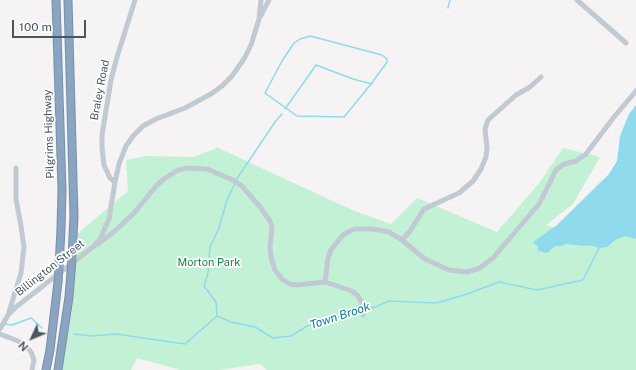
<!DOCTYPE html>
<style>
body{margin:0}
#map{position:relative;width:636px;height:370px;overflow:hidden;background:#f5f3f3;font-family:"Public Sans",sans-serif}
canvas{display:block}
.north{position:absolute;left:12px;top:318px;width:40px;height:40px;-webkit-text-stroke:3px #fff;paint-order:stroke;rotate:226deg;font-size:11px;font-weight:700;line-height:16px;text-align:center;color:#4a5661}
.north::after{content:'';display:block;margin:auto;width:14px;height:18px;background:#4a5661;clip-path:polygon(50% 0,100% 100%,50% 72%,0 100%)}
.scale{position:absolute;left:12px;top:20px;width:74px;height:18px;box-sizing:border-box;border:2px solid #4a5661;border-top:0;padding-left:5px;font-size:12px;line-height:14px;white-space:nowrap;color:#4a5661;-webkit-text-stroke:3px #fff;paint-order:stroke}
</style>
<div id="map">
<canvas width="636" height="370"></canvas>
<div class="north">N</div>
<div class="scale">100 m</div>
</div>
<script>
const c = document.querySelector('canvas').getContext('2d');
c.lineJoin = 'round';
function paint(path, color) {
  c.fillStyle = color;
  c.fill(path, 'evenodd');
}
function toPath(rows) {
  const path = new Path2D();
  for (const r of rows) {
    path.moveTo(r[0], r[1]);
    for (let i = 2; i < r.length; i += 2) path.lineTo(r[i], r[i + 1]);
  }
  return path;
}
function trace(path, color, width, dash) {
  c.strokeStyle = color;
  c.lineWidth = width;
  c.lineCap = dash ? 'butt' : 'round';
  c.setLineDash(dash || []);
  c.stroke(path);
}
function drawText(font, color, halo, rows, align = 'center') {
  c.font = font + ' "Public Sans",sans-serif';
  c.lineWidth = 3.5;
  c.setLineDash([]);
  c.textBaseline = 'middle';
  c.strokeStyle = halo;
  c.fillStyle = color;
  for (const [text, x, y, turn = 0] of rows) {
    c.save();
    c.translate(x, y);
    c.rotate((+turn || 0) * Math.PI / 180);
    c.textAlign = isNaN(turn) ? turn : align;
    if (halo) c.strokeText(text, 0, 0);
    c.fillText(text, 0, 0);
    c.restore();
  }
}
const green = toPath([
 [216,147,352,210,391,224,417,198,497,232,540,182,563,148,600,157,573,204,546,225,571,233,636,233,636,370,267,370,260,364,218,370,180,370,137,358,131,370,60,370,65,345,69,241,128,191,126,160,146,156,193,157,215,149]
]);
const water = toPath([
 [636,105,636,239,625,236,615,240,607,247,599,248,589,245,586,246,565,244,563,246,555,246,547,253,538,251,538,247,533,242,557,225,609,174,617,161,620,136,629,114]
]);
const stream = toPath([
 [448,8,450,0],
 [310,36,382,55,387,59,387,62,371,84,344,117,297,116,265,93,282,61,294,43,300,39,310,36],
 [285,109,316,65,353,79,372,84],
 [236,180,275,122,282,114],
 [364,310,375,307,389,301,437,303,467,294,499,282,537,290,583,280,599,248],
 [217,316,216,302,204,286,208,273,210,247,219,228,227,200,235,183],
 [5,324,12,325,31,318,42,328],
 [74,334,91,336,116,334,185,344,217,316,231,322,255,327,273,338,291,336,307,326,361,311]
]);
const minor = toPath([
 [577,0,626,43],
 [260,17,269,0],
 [115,182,110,178,104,165,102,148,102,135,111,80,117,57,135,0],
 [402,240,410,231,424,209,459,193,473,181,481,169,486,157,487,148,485,129,488,120,516,95,530,87,541,77],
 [98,244,115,231,134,213,157,185,164,179,178,170,188,168,207,169,233,180,242,186,260,207,270,221,272,227,270,247,271,258,275,270,282,279,290,284,297,285,325,282,352,291,357,295,361,301,363,315],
 [325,282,328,258,331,250,343,235,350,231,355,229,373,229,389,232,402,240,425,259,449,270,467,272,480,268,493,258,539,204,556,170,564,164,576,161,586,154,614,117,636,91],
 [9,312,21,273,24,247,21,226,16,199,16,168],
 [0,329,8,315,16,307,94,246,100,239,109,219,115,182,119,164,126,146,133,136,143,126,156,119,185,108,211,94,222,86,232,76,244,59,251,45,259,19,261,0],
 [0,334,18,341,27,347,31,352,34,360,32,370]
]);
const highway = toPath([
 [56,0,62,189,61,229,59,267],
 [68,0,74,216,72,258],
 [46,370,50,350,58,282],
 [58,370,69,297,71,272]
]);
const highwayBridge = toPath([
 [71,272,72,258],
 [58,282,59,267]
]);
const streetNames = [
 ["Braley Road",100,90,-79],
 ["Pilgrims Highway",49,134,-92],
 ["Billington Street",50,268,-38]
];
const parkNames = [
 ["Morton Park",209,263]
];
const waterNames = [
 ["Town Brook",340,316,-18]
];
paint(green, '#c3f1d5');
paint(water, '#90daee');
trace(stream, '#90daee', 1.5);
trace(highway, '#7690ad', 9);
trace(minor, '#c1cad2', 5);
trace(highway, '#8ba5c1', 7);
trace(highwayBridge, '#7690ad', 9, []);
trace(highwayBridge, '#8ba5c1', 7);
drawText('11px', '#4a5661', '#fff', streetNames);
drawText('11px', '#17864f', '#fff', parkNames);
drawText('italic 12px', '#0c7c9b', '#fff', waterNames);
</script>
